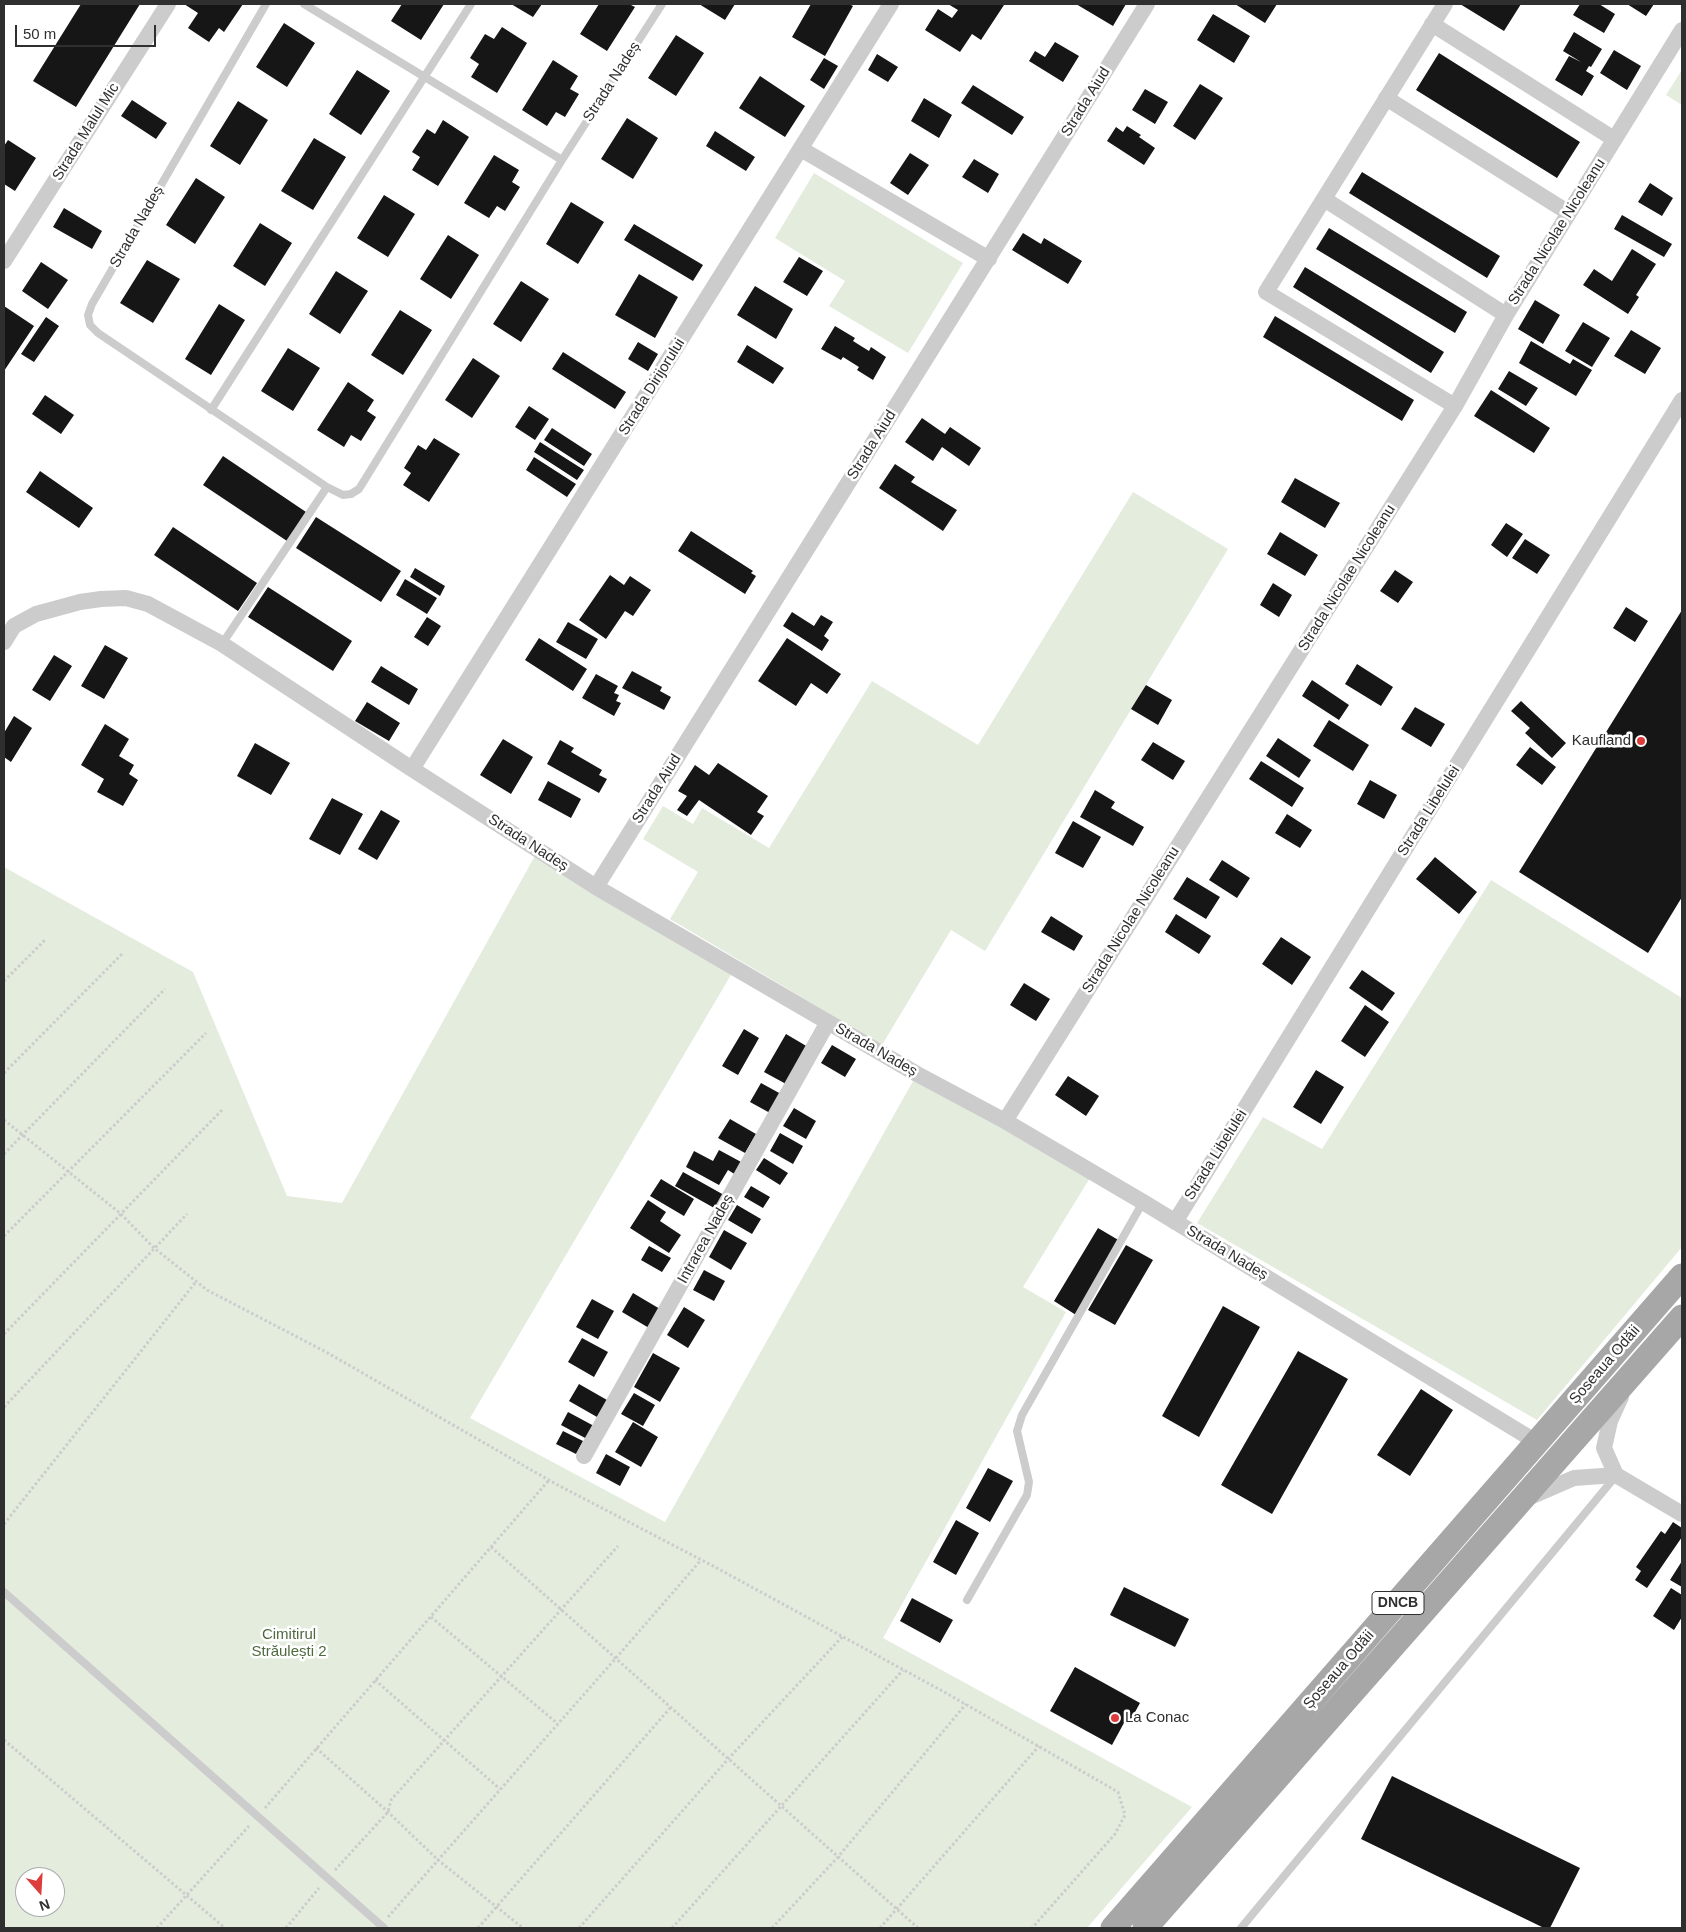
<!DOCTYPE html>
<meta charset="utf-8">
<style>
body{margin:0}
#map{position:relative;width:1686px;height:1932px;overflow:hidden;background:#fff;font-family:Arial,sans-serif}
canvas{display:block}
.frame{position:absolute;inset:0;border:5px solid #2f2f2f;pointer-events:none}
.north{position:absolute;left:15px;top:1867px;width:50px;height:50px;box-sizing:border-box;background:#fff;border:1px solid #acacac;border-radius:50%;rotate:161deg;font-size:14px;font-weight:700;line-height:20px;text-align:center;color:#2f2f2f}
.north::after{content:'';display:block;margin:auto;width:18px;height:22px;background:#dc3c3b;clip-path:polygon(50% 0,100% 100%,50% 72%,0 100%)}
.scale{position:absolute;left:15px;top:25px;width:141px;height:22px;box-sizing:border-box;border:2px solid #2f2f2f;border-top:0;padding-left:6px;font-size:15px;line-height:18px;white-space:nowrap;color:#2f2f2f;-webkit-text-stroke:4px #fff;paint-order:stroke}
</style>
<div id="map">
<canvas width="1686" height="1932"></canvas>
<div class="frame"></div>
<div class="north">N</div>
<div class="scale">50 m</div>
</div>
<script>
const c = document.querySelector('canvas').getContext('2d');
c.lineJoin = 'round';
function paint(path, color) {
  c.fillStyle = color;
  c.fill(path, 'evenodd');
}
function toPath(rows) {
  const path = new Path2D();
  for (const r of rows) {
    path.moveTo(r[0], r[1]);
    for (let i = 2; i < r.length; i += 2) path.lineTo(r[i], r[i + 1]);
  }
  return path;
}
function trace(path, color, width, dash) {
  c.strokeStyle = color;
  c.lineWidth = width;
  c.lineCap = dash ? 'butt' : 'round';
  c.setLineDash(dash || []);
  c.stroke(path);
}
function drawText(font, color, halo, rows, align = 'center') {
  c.font = font + ' Arial,sans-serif';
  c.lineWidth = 5;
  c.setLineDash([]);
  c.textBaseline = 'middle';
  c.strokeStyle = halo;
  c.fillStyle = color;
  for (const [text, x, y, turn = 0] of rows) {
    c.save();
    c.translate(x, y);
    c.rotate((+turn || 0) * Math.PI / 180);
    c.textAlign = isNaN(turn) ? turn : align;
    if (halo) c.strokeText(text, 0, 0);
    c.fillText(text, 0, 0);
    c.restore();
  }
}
const green = toPath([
 [1682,70,1682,105,1666,95],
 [814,173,963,263,908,353,829,306,845,281,775,238],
 [1133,492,1228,549,985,951,951,930,882,1045,670,919,698,872,643,839,663,806,693,824,702,808,769,848,872,681,978,745],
 [536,854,735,968,470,1418,665,1522,917,1074,1093,1173,1023,1287,1066,1312,883,1638,1192,1807,1087,1928,4,1928,4,867,193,972,287,1196,342,1203],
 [25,1877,55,1877,55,1907,25,1907],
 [1491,880,1682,998,1682,1247,1537,1420,1197,1223,1263,1117,1322,1149]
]);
const building = toPath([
 [81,4,140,4,76,107,33,81],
 [184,4,243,4,224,32,219,28,209,42,188,28,198,13],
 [402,4,444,4,421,40,391,21],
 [511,4,542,4,533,17],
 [599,4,629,4,635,7,607,51,580,34],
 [699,4,735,4,725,20],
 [811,4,849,4,853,6,825,56,792,37],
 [948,4,1002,4,1004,5,981,40,972,34,960,52,925,30,938,9,952,18,958,10],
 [1076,4,1126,4,1113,26],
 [1235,4,1277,4,1265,23],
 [1460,4,1521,4,1504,31],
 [1580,4,1599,4,1615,14,1604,33,1573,15],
 [1627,4,1654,4,1646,16],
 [1213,14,1250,36,1234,63,1197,40],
 [284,23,315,43,287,87,256,67],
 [502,27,527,43,497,93,471,77,479,64,470,58,485,34,494,39],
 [1574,32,1602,49,1591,67,1589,66,1586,71,1594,76,1582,96,1555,80,1569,56,1581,62,1563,51],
 [676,35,704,53,676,96,648,78],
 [1055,42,1079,56,1063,82,1029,61,1035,51,1045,57],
 [1614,50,1641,66,1627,90,1600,73],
 [1439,53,1580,142,1557,178,1416,90],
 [877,54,898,67,888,82,868,70],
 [824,58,838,66,824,89,810,80],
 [553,60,578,76,570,89,579,94,565,117,556,112,547,126,522,110],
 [357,70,390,91,361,135,329,114],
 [760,76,805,106,785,137,739,108],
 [1200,84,1223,98,1195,140,1173,126],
 [973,85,1024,117,1012,135,961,103],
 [1145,89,1168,102,1155,124,1132,110],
 [924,98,952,115,939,138,911,121],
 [132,100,167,123,156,139,121,116],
 [238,101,268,120,240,165,210,146],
 [627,118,658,138,633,179,601,159],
 [443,120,469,137,438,186,412,170,420,157,412,152,427,129,435,134],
 [1127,126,1141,135,1139,137,1155,148,1144,165,1107,141,1116,127,1123,132],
 [715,131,755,157,746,171,706,146],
 [314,138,346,157,313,210,281,191],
 [8,140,36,158,15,191,4,184,4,146],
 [910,153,929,165,908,195,890,183],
 [494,155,519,170,512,182,520,187,505,211,497,206,489,218,464,203],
 [974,159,999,174,988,193,962,177],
 [1362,172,1500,256,1487,278,1349,193],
 [196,178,225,197,195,244,166,225],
 [1650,183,1673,198,1662,216,1638,202],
 [384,195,415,214,388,257,357,238],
 [571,202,604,222,578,264,546,244],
 [64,208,102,231,92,249,53,227],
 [1622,215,1672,244,1664,257,1614,229],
 [260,223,292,243,265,286,233,266],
 [634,224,703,265,693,281,624,240],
 [1329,228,1467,312,1455,333,1316,249],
 [1023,233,1041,244,1044,238,1082,261,1068,284,1012,250],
 [448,235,479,255,451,299,420,279],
 [1632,249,1656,264,1636,295,1639,297,1628,314,1583,285,1594,269,1612,281],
 [799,257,823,271,807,296,783,282],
 [147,260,180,279,153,323,120,303],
 [41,262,68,280,48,309,22,291],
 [1305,267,1444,352,1431,373,1293,287],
 [336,271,368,291,340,334,309,314],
 [639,274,678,297,655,338,615,315],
 [521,281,549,299,521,342,493,324],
 [755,286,793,309,776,339,737,315],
 [1535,300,1560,315,1543,344,1518,329],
 [219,304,245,320,211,375,185,359],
 [4,306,34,326,4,371],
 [400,310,432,330,403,375,371,355],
 [1275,316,1414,400,1402,421,1263,337],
 [46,317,59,326,34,362,21,354],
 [1583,322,1610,338,1592,367,1565,351],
 [835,326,855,338,853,341,869,351,871,347,886,357,873,380,857,370,859,367,843,357,841,360,821,349],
 [1631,330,1661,348,1645,374,1614,356],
 [1531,341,1570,364,1573,359,1592,370,1576,396,1519,363],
 [638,342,658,354,648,371,628,359],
 [747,345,784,368,773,384,737,362],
 [288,348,320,368,293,411,261,391],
 [563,352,626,392,615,409,552,369],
 [473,358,500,376,472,418,445,400],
 [1509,371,1538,388,1526,406,1498,389],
 [348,382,374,400,367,411,376,417,361,441,351,435,344,447,317,430],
 [1491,390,1550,428,1534,453,1474,416],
 [45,395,74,415,61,434,32,414],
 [529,406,549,419,535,440,515,427],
 [922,418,945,434,950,427,981,448,969,466,942,447,933,461,905,442],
 [552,428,592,454,584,466,544,440],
 [434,438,460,454,429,502,403,485,411,473,404,468,418,445,426,450],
 [540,442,584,470,577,480,534,452],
 [223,456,306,512,287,541,203,485],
 [534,457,576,484,567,497,526,470],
 [895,464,915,477,911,482,957,510,943,531,879,488],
 [40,471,93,508,79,528,26,492],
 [1295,478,1340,503,1325,528,1281,502],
 [316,517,401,571,381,602,296,548],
 [1506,523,1523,534,1507,557,1491,545],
 [173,527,257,583,238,611,154,555],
 [691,531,753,571,751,573,756,576,745,594,678,551],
 [1280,532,1318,555,1305,576,1267,554],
 [1525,539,1550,555,1537,574,1512,558],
 [415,568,445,586,440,596,410,577],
 [1395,570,1413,582,1398,603,1380,591],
 [610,575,624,585,630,576,651,590,633,616,625,611,606,639,579,620],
 [405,579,437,598,427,614,396,595],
 [1273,583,1292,595,1279,617,1260,605],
 [268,587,352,641,333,671,248,617],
 [1626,607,1648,621,1635,642,1613,628],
 [1682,610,1682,897,1648,953,1519,872],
 [792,612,814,626,821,615,833,622,824,636,829,640,822,651,783,626],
 [427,617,441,626,428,646,414,637],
 [568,622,598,639,586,659,556,642],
 [539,638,587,669,573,691,525,660],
 [787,638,841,674,827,694,811,683,796,706,758,681],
 [105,645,128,658,104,699,81,686],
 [54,655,72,666,50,701,32,690],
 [1357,664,1393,687,1381,706,1345,684],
 [381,666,418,689,409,705,371,682],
 [632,671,662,687,660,691,671,697,664,710,622,688],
 [596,674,618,686,614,693,619,695,616,701,621,703,614,716,582,698],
 [1312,680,1349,705,1339,720,1302,696],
 [1146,685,1172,700,1158,725,1131,709],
 [1521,701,1566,743,1552,758,1525,733,1530,728,1511,711],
 [367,702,400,723,389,741,355,721],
 [1415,707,1445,724,1431,747,1401,729],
 [14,716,32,728,11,762,4,757,4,733],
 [1329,720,1369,745,1353,771,1313,746],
 [105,724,129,739,119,756,134,765,129,774,138,780,123,806,97,792,104,779,81,765],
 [1278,738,1311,760,1299,778,1266,756],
 [503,739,533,757,511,794,480,775],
 [560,740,574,748,571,752,602,770,599,775,607,779,599,793,547,764],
 [1153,742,1185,761,1173,780,1141,760],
 [255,743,290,763,271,795,237,776],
 [1530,747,1556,767,1542,785,1516,765],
 [1261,761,1304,788,1292,807,1249,779],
 [718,763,768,796,757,812,764,816,751,835,699,800,687,816,677,810,687,796,678,791,695,765,709,775],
 [1370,780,1397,795,1384,819,1357,804],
 [548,781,581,799,571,818,538,800],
 [1095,790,1115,802,1111,808,1144,827,1133,846,1080,817],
 [332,798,363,814,340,855,309,839],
 [381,810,400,821,377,860,358,849],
 [1287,814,1312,830,1300,848,1275,833],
 [1073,821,1101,837,1083,868,1055,853],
 [1435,857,1477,892,1459,914,1416,879],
 [1222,860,1250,878,1237,898,1209,880],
 [1187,877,1220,897,1206,919,1173,899],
 [1176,914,1211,936,1199,954,1165,932],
 [1051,916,1083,936,1074,951,1041,932],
 [1281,937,1311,957,1292,985,1262,964],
 [1362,970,1395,993,1382,1011,1349,988],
 [1024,983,1050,999,1036,1021,1010,1005],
 [1365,1005,1389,1022,1365,1057,1341,1041],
 [744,1029,759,1038,738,1075,722,1066],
 [786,1034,808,1047,786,1084,764,1072],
 [832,1045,856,1059,845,1077,821,1063],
 [1316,1070,1344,1087,1321,1124,1293,1107],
 [1068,1076,1099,1096,1086,1116,1055,1095],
 [761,1083,781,1094,770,1113,750,1102],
 [794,1108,816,1121,806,1139,783,1126],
 [730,1119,756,1134,745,1153,718,1138],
 [780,1133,803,1146,793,1164,770,1151],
 [719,1150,743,1163,736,1175,728,1170,719,1185,686,1167,694,1151,713,1161],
 [764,1158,788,1173,780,1185,756,1170],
 [683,1172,724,1195,716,1209,675,1186],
 [661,1179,694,1199,684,1216,650,1196],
 [751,1186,770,1197,763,1208,744,1197],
 [648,1200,666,1212,660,1221,681,1235,669,1253,630,1228],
 [737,1205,761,1219,752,1234,728,1220],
 [1098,1228,1120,1241,1076,1315,1054,1301],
 [724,1230,747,1243,731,1270,709,1257],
 [1126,1245,1153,1260,1115,1325,1088,1310],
 [649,1246,671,1258,662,1272,641,1260],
 [704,1270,725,1281,714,1301,693,1290],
 [633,1293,660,1309,649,1328,622,1312],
 [592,1299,614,1311,598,1339,576,1327],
 [1223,1306,1260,1327,1199,1437,1162,1416],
 [684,1307,705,1320,688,1348,667,1335],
 [582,1338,608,1352,594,1377,568,1362],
 [1298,1351,1348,1379,1272,1514,1221,1485],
 [653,1353,680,1368,660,1402,634,1387],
 [579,1384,607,1400,597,1417,569,1401],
 [1421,1389,1453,1410,1410,1476,1377,1455],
 [634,1393,655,1405,643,1426,621,1414],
 [568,1412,594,1426,587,1439,561,1425],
 [633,1422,658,1437,641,1467,615,1452],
 [563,1431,583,1441,576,1454,556,1444],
 [606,1454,630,1467,620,1486,596,1473],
 [988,1468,1013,1481,990,1522,966,1508],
 [956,1520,979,1533,956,1575,933,1562],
 [1673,1522,1682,1528,1682,1537,1647,1588,1635,1580,1641,1571,1636,1567,1661,1531,1665,1534],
 [1682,1561,1682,1587,1670,1580],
 [1124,1587,1189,1619,1175,1647,1110,1615],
 [1671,1588,1682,1595,1682,1617,1674,1630,1653,1616],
 [912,1598,953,1620,940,1643,900,1621],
 [1075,1667,1140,1703,1129,1723,1125,1721,1112,1745,1050,1711],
 [1392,1776,1580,1868,1550,1928,1544,1928,1361,1839]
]);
const path = toPath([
 [4,981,46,939],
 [4,1073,122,954],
 [4,1120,121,1214,154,1248,207,1290,326,1352,554,1483,715,1567,946,1693,1118,1792,1125,1815,1115,1834,1032,1928],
 [4,1154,165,989],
 [4,1236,206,1033],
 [4,1334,223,1109],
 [4,1407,187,1214],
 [4,1524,195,1283],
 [491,1547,918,1928],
 [431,1617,558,1724],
 [375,1680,500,1789],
 [4,1740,225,1928],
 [316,1748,388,1812,438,1860,523,1928],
 [265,1808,549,1480],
 [335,1870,388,1812,391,1800,618,1546],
 [388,1917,616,1658,701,1560],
 [157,1928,249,1826],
 [286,1928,319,1888],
 [478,1928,671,1707],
 [579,1928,729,1758,842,1637],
 [672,1928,903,1670],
 [772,1928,838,1857,966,1704],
 [880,1928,1039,1746]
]);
const service = toPath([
 [266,4,92,304,88,315,90,325,98,333,327,487,343,495,351,494,359,489,562,160,662,4],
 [304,4,562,160],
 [211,410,471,4],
 [222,644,327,487],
 [4,1592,384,1928],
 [967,1600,1027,1495,1029,1482,1017,1431,1022,1415,1143,1202],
 [1241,1928,1615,1477]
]);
const minor = toPath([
 [1445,4,1266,292,1455,406],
 [1432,24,1614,139],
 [1386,98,1569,213],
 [801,149,989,259],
 [1324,199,1506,315],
 [4,261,168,4],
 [14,626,36,614,80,602,101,599,126,598,148,604,222,644,412,769,596,887,917,1074,1005,1121,1143,1202,1538,1443],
 [4,642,14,626],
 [412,769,891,4],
 [596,887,1147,4],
 [1005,1121,1455,406,1506,315,1682,30],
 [1175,1222,1682,400],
 [1621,1397,1610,1421,1604,1448,1616,1475,1682,1514],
 [584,1456,828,1022],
 [1528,1498,1574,1478,1616,1475]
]);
const primary = toPath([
 [1113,1928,1682,1276],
 [1145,1928,1682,1317]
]);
const markers = [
 [1641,741,5,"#dc3c3b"],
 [1115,1718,5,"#dc3c3b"]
];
const shields = [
 [1398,1603,52]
];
const shieldNames = [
 ["DNCB",1398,1603]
];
const streetNames = [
 ["Strada Nadeș",612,82,-57],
 ["Strada Aiud",1086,102,-58],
 ["Strada Malul Mic",86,132,-58],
 ["Strada Nadeș",137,227,-60],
 ["Strada Nicolae Nicoleanu",1557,232,-58],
 ["Strada Dirijorului",652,387,-58],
 ["Strada Aiud",872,445,-58],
 ["Strada Nicolae Nicoleanu",1347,578,-58],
 ["Strada Aiud",657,789,-58],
 ["Strada Libelulei",1429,811,-58],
 ["Strada Nadeș",528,843,33],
 ["Strada Nicolae Nicoleanu",1131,920,-58],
 ["Strada Nadeș",876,1050,30],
 ["Strada Libelulei",1216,1155,-58],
 ["Intrarea Nadeș",706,1239,-61],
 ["Strada Nadeș",1227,1253,31],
 ["Șoseaua Odăii",1605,1365,-49],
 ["Șoseaua Odăii",1339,1670,-49]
];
const poiNames = [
 ["Kaufland",1631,741],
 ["La Conac",1125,1718,"left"]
];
const parkNames = [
 ["Cimitirul",289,1635],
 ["Străulești 2",289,1652]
];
paint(green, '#e4ecde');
paint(building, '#161616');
trace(path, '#ccc', 3, [2.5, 2.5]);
trace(service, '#ccc', 8);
trace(minor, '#ccc', 16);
trace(primary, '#a7a7a7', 25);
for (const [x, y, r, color] of markers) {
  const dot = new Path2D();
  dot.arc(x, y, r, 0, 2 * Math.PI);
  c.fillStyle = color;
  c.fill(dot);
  trace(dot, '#fff', 2);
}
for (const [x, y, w] of shields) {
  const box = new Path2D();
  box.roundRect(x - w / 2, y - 11.5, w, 23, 4);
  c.fillStyle = '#fff';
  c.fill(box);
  trace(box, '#2f2f2f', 1);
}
drawText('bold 14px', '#2f2f2f', null, shieldNames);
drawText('15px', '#2f2f2f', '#fff', streetNames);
drawText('15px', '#2f2f2f', '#fff', poiNames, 'right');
drawText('15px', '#4f693f', '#fff', parkNames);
</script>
